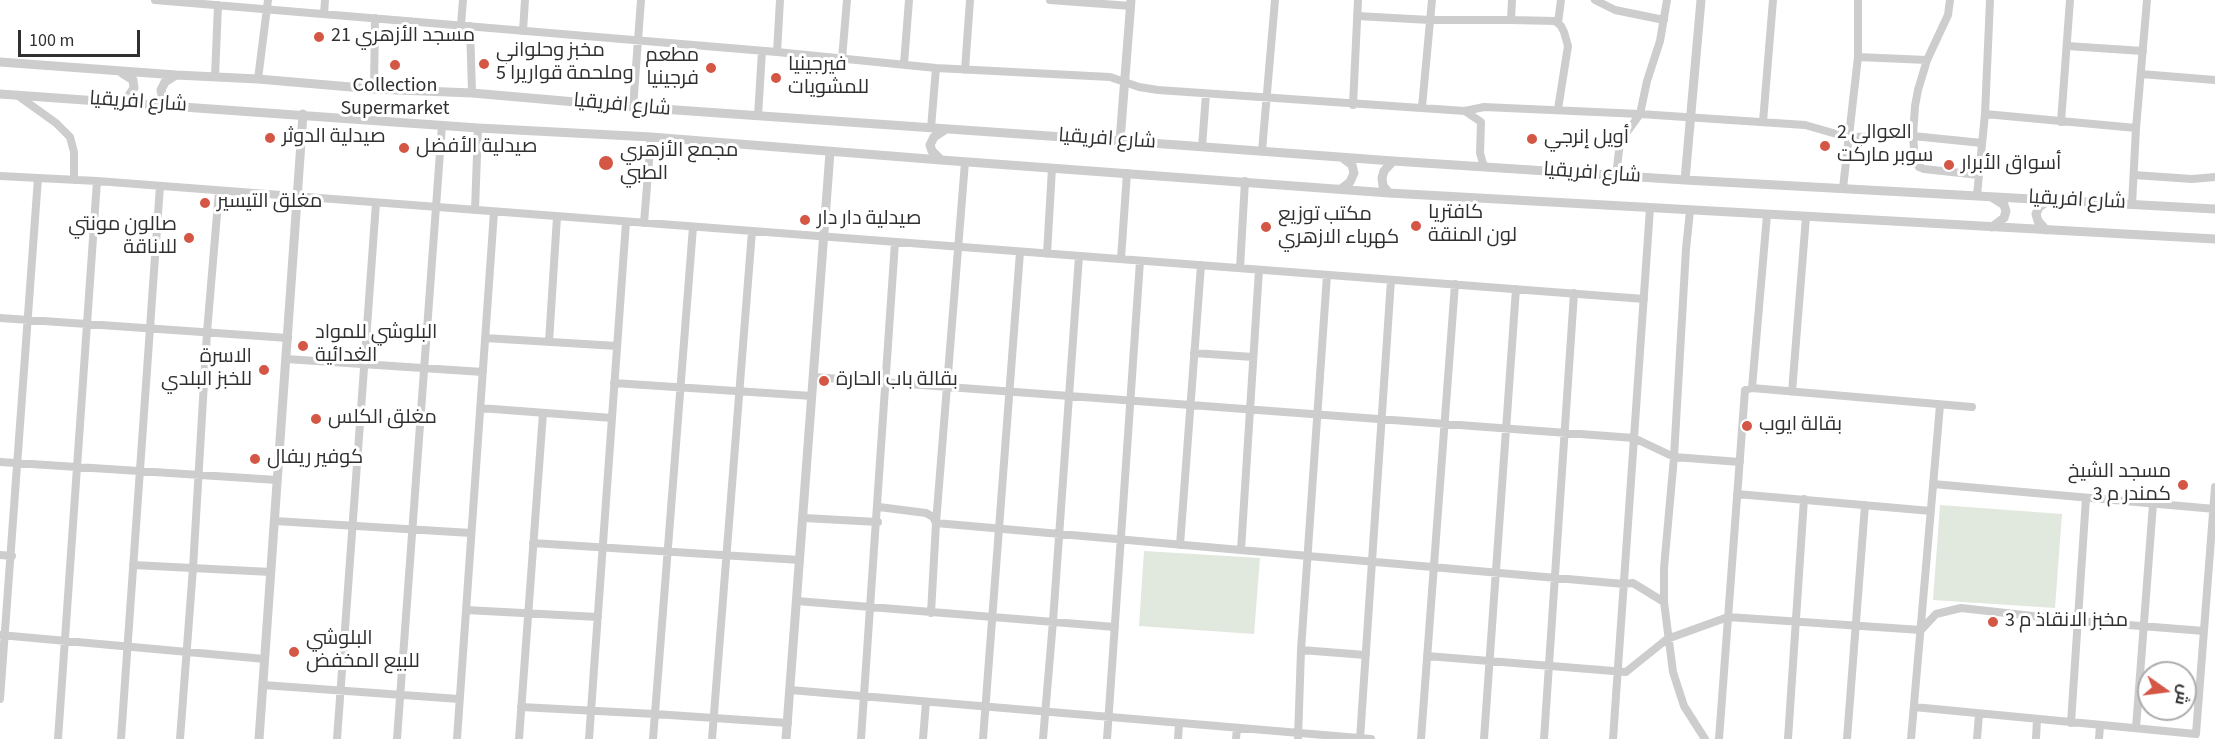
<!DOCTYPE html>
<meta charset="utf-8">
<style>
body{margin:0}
#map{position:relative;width:2215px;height:739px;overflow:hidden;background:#fff;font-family:"Source Sans 3",Cairo,sans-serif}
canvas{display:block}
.north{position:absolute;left:2137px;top:661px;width:60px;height:60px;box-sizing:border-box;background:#fff;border:2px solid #acacac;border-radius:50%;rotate:104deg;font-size:16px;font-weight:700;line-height:24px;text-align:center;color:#303030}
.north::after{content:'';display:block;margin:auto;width:21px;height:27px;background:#d45645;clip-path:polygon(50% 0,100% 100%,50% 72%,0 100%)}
.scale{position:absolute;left:18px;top:30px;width:122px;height:27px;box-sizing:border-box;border:3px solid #303030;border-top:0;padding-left:8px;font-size:18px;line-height:21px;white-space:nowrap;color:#303030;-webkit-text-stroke:4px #fff;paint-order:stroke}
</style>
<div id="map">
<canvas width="2215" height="739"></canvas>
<div class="north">ش</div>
<div class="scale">100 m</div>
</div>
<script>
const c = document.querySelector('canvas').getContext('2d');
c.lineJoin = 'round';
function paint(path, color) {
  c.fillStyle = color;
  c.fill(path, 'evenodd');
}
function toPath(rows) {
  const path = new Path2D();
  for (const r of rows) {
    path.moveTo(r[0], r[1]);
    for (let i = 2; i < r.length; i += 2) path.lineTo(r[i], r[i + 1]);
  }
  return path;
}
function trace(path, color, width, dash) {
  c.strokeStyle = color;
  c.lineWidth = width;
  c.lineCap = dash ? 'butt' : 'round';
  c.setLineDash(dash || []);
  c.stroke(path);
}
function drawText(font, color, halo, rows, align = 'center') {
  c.font = font + ' "Source Sans 3",Cairo,sans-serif';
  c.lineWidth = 6;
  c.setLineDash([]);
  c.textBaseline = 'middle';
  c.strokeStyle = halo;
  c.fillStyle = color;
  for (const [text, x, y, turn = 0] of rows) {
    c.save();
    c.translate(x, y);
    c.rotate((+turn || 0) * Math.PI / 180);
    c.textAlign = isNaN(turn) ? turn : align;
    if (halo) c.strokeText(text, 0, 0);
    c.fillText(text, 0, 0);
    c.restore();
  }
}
const green = toPath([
 [1940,505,2062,514,2055,608,1933,600],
 [1144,551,1260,558,1254,634,1139,626]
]);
const minor = toPath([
 [155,0,777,52,936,68,1110,77,1139,87,1158,90,1465,111,1484,107,1640,114,1805,125,1847,137,1913,136,1982,143],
 [1050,0,1131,6],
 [1512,0,1511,20,1555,21,1561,26,1564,32,1568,46,1558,109],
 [1595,0,1615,10,1664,20],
 [1950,0,1948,15,1927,60,1918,90,1915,106,1913,136,1915,161,1919,167,1924,169,1979,175],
 [324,14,325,0],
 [1357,16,1430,20,1511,20],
 [1558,23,1561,0],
 [461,25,463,0],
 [470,26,472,93],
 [523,31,525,0],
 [2067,46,2143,51],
 [777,52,780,0],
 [1858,57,1927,60],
 [842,59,847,0],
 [904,64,909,0],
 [965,70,970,0],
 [2141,74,2215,80],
 [215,77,218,5],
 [258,79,268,0],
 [374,89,375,18],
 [17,95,56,123,70,137,74,152,74,180],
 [1353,105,1358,0],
 [633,107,641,0],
 [1422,107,1432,0],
 [1465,111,1481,122,1480,153,1484,167],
 [1985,114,2136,128],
 [758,116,762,51],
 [1763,122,1773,0],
 [2061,122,2070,0],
 [931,128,936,68],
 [1202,147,1206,94],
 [1262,151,1275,0],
 [2134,175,2192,179,2215,177],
 [0,176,97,181,1644,299],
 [1616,176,1620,142,1640,114,1647,81,1660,41,1667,0],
 [1843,188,1858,57,1858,0],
 [1977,195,1985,114,1990,0],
 [2132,205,2136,128,2147,0],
 [475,210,478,128],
 [1690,211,1686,249,1674,457,1664,568,1664,602,1673,672,1684,706,1705,739],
 [644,223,651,137],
 [1047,254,1052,168],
 [1121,259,1127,173],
 [1240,268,1245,181],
 [0,318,288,338],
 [485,338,617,346],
 [549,342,557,217],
 [1194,353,1253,357],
 [286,359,483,372],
 [814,377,1634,438,1674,457,1740,462],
 [614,383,812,396],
 [1752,388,1767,215],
 [1792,392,1806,217],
 [480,408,612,418],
 [0,462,277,480],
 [1933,484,2215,509],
 [1737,494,1931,511],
 [879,507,926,513,933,517,936,523,1624,584,1633,583,1664,602],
 [804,518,878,522],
 [275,521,471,533],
 [533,543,800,560],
 [1180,545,1201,265],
 [1241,550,1259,270],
 [0,555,12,556],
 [133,565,271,572],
 [797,601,1115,627],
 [466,610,598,617],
 [931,613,936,523,965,162],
 [0,635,265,659],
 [1301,650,1366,655],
 [1427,656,1626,672,1667,639,1728,617,1921,630,1936,614,1961,608,2078,621,2204,631],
 [263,685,459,699],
 [790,690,1371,739],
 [0,699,38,178],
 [521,707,655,714,788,723],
 [1914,707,2196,734,2215,487],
 [2071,723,2086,498],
 [2136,728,2153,504],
 [58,739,97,181],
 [121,739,160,186],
 [180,739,193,568,207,332,219,191],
 [337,739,376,203],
 [397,739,442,125],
 [457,739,494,212],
 [519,739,543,413],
 [589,739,626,222],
 [653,739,693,227],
 [712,739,752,231],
 [861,739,895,242],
 [923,739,926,702],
 [983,739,1020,252],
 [1043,739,1053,621,1079,256],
 [1107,739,1140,261],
 [1178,739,1179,723],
 [1236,739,1237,728],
 [1298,739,1301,650,1327,275],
 [1360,739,1391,280],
 [1421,739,1455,284],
 [1484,739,1516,289],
 [1544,739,1574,293],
 [1613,739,1650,208],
 [1719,739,1745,390,1752,388,1972,407],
 [1788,739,1804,499],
 [1847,739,1865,505],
 [1911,739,1940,405],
 [1977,739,1979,714],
 [2036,739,2037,719],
 [2099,739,2100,725]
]);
const tertiary = toPath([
 [0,62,176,75,258,79,374,89,472,93,633,107,1178,145,1393,161,1685,180,2215,209],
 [0,94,478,128,651,137,941,160,1389,193,2215,239],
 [118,101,128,97,134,88,133,80,122,73],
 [171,106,163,99,161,90,165,82,176,75],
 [1120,141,1131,0],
 [941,160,932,151,930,145,934,137,946,129],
 [1685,180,1701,0],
 [1341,189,1350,182,1354,173,1352,165,1344,159],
 [1389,193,1383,186,1382,178,1384,171,1393,161],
 [1992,227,2004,218,2006,211,2004,205,1993,198],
 [2046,230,2038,221,2036,214,2039,207,2050,200],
 [259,739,303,114],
 [786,739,830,152]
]);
const markers = [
 [319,37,6,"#d45645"],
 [484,64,6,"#d45645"],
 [395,65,6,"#d45645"],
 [711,68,6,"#d45645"],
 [776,78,6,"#d45645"],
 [270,138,6,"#d45645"],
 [1532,139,6,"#d45645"],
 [1825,146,6,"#d45645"],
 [404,148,6,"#d45645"],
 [606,163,8,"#d45645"],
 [1949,165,6,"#d45645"],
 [205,203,6,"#d45645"],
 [805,220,6,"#d45645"],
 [1416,226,6,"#d45645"],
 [1266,227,6,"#d45645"],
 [189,238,6,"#d45645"],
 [303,346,6,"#d45645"],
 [264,370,6,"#d45645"],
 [824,381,6,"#d45645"],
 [316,419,6,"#d45645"],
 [1747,426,6,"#d45645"],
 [255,459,6,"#d45645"],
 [2183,485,6,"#d45645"],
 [1993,622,6,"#d45645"],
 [294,652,6,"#d45645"]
];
const poiNames = [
 ["مسجد الأزهري 21",331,37],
 ["مخبز وحلواني",496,52],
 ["وملحمة قواريرا 5",496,75],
 ["مطعم",699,57,"right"],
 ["فرجينيا",699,80,"right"],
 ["فيرجينيا",788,66],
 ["للمشويات",788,89],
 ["Collection",395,87,"center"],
 ["Supermarket",395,110,"center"],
 ["العوالي 2",1837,134],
 ["سوبر ماركت",1837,157],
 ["صيدلية الدوثر",282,138],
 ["أويل إنرجي",1544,139],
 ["صيدلية الأفضل",416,148],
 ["مجمع الأزهري",620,152],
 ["الطبي",620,175],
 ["أسواق الأبرار",1961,165],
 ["مغلق التيسير",217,203],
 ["كافتريا",1428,214],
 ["لون المنقة",1428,237],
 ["مكتب توزيع",1278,216],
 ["كهرباء الازهري",1278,239],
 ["صيدلية دار دار",817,220],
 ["صالون مونتي",177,226,"right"],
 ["للاناقة",177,249,"right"],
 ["البلوشي للمواد",315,334],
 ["الغدائية",315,357],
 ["الاسرة",252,358,"right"],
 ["للخبز البلدي",252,381,"right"],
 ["بقالة باب الحارة",836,381],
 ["مغلق الكلس",328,419],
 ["بقالة ايوب",1759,426],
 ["كوفير ريفال",267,459],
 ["مسجد الشيخ",2171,473,"right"],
 ["كمندر م 3",2171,496,"right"],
 ["مخبز الانقاذ م 3",2005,622],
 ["البلوشي",306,640],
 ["للبيع المخفض",306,663]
];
const streetNames = [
 ["شارع افريقيا",138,103,4],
 ["شارع افريقيا",622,106,5],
 ["شارع افريقيا",1107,140,4],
 ["شارع افريقيا",1592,174,4],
 ["شارع افريقيا",2077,201,3]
];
paint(green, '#e1e8dd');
trace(minor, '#cdcdcd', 8);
trace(tertiary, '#cdcdcd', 9);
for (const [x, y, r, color] of markers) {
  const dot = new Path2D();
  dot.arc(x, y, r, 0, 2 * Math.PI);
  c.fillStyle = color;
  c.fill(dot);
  trace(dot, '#fff', 2);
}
drawText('20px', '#303030', '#fff', poiNames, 'left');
drawText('20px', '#303030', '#fff', streetNames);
</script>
